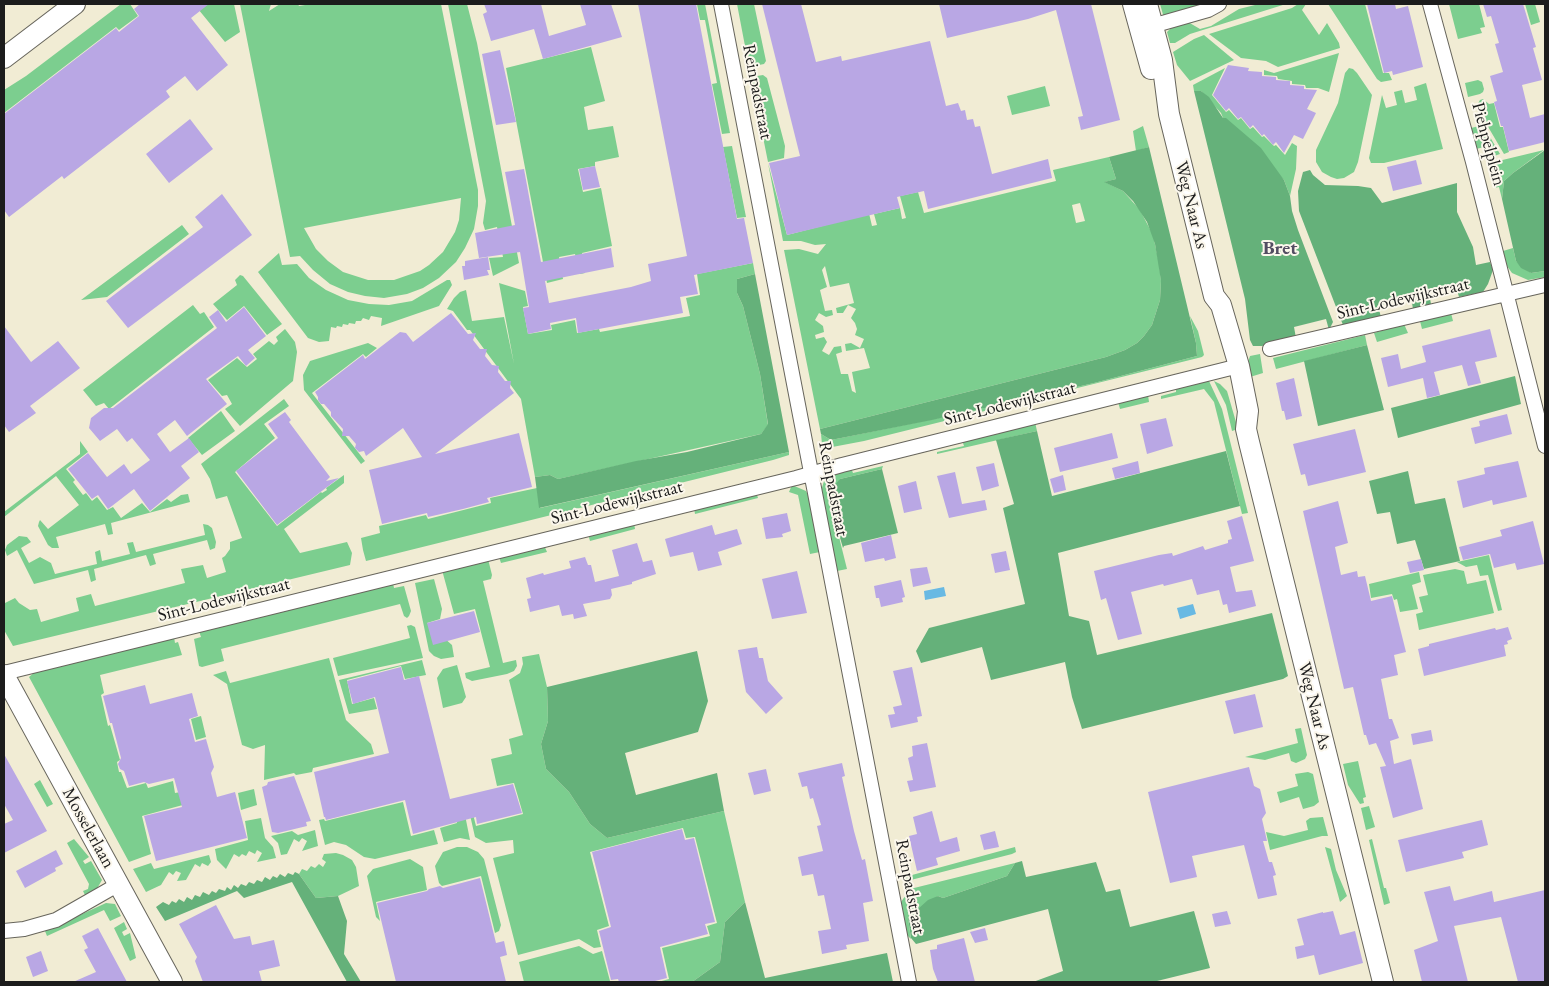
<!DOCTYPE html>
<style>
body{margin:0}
#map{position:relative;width:1549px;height:986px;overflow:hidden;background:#f1ecd4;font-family:"EB Garamond",serif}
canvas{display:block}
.frame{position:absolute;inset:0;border:5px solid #1c1c1c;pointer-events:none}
</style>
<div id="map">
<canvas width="1549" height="986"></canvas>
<div class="frame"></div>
</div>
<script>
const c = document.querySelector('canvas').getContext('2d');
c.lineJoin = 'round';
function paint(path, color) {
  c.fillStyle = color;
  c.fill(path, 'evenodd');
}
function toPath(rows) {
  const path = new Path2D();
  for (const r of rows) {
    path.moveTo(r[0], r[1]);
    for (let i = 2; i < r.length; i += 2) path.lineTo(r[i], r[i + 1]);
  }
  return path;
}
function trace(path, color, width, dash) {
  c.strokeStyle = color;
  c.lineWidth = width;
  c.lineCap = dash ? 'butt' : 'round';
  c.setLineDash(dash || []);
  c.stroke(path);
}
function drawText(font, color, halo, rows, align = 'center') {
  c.font = font + ' "EB Garamond",serif';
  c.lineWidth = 4;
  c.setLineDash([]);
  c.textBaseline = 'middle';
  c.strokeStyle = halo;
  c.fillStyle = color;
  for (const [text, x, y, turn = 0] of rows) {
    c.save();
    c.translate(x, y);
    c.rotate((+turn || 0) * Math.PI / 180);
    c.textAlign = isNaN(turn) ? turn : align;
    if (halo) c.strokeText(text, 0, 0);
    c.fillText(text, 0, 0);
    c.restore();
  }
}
const green = toPath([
 [121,4,130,4,138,16,119,30,116,27,4,113,4,90,26,76],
 [194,4,234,4,240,32,225,42],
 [240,4,271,4,269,11,280,4,298,4,299,6,311,4,441,4,478,190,478,206,474,229,465,248,456,262,439,278,423,288,407,294,384,298,365,296,348,292,330,284,313,270,300,256,290,257],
 [461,198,459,220,455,232,443,252,429,265,420,271,394,280,368,280,343,272,328,261,316,249,304,228],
 [448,4,467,4,477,43,519,263,493,276,489,258,503,257,497,227,485,230,483,223,486,201],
 [697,4,705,4,730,133,722,134,712,84,717,83,705,20,700,20],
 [737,4,754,4,766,61,764,64,749,67],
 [1160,4,1210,4,1164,18],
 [1259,4,1286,4,1190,34,1175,43,1170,43,1167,32,1172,27,1188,22,1200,29,1211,26,1239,9],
 [1298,4,1306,4,1302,10,1319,35,1327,23,1339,43,1340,48,1278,67,1266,61,1241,58,1209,34,1292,8],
 [1328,4,1365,4,1383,73,1389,73,1392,80,1381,82,1377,79],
 [1449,4,1479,4,1485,27,1480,28,1482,33,1458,39],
 [1525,4,1535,4,1540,22,1531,25],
 [1204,35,1234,60,1190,81,1177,65,1173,52,1194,39],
 [591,47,605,101,584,107,588,130,613,126,619,157,595,162,595,166,578,169,583,192,601,188,612,246,582,253,585,273,580,274,575,254,559,257,563,279,547,283,506,68],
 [1339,53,1329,92,1318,88,1306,88,1305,85,1292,84,1292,81,1278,79,1277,76,1264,75,1264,70,1274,73],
 [1225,68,1212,95,1226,112,1229,110,1238,120,1241,118,1250,129,1253,127,1262,137,1264,136,1274,146,1276,145,1285,155,1292,143,1297,146,1296,169,1290,196,1284,180,1223,118,1221,113,1201,91,1194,91,1193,85],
 [1349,68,1353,69,1357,73,1372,95,1358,162,1354,172,1344,178,1337,179,1331,177,1322,172,1316,162,1316,150,1338,103,1345,73],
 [763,75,767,78,785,146,784,158,768,162,751,77],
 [1478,80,1482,82,1484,89,1483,92,1480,94,1468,97,1465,83],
 [1426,83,1443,149,1384,163,1371,163,1369,158,1382,95,1386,108,1397,105,1394,92,1402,90,1405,103,1417,100,1414,87],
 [1045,86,1050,106,1012,115,1007,96],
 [1483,99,1489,104,1494,103,1500,127,1503,127,1509,152,1504,154,1487,125,1484,111,1476,107,1480,100],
 [1483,125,1500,154,1491,157,1488,146,1476,149,1471,128],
 [1143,126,1149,147,1136,151,1133,131],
 [732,146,746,217,737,218,723,147],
 [1544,150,1513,173,1504,181,1502,199,1499,187,1494,188,1493,184,1497,182,1493,166,1490,167,1490,163],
 [1109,157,1116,179,1105,182,1123,191,1140,210,1153,235,1159,263,1161,281,1160,300,1152,325,1144,336,1137,343,1125,350,1106,357,820,429,784,250,799,249,818,254,826,244,815,245,801,241,783,241,768,163,787,235,857,217,867,205,872,226,877,225,874,214,900,208,902,219,906,218,900,196,918,192,924,213,1056,181,1053,170],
 [1080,203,1085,221,1076,223,1072,205],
 [825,266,830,287,849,283,854,303,836,308,837,313,843,313,848,305,856,309,851,318,855,323,857,329,855,335,864,339,860,348,851,343,845,344,846,351,864,348,870,368,852,372,856,393,852,391,848,374,841,374,836,354,842,352,841,346,834,347,829,355,822,351,827,342,824,337,816,339,815,335,824,332,823,326,815,320,819,313,826,317,833,315,832,310,825,311,820,290,827,287,822,270],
 [182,225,189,234,107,297,81,300],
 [1513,248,1516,261,1531,273,1545,271,1545,277,1528,280,1512,273,1507,266,1503,251],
 [279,253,282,265,297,264,309,278,326,290,348,300,369,304,389,305,412,301,447,280,450,280,452,285,439,306,381,326,382,318,371,316,369,320,363,318,361,321,356,321,355,324,349,323,348,325,343,324,342,327,337,326,336,328,331,327,329,341,319,342,308,338,258,272],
 [753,263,755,274,737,279,737,293,743,306,760,374,768,425,761,434,558,479,550,475,535,477,521,399,470,330,467,330,453,311,447,309,454,298,460,292,466,290,472,321,504,317,514,364,499,283,525,291,528,306,523,307,528,334,552,330,551,325,575,320,577,333,599,329,600,332,690,316,686,298,700,295,697,274],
 [240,275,243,276,282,324,267,335,244,306,227,320,213,304,237,285,235,280],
 [193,305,200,314,204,312,214,327,109,409,104,403,96,406,83,390],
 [1451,313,1453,321,1422,329,1420,321],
 [1190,316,1198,331,1204,355,1202,357,864,441,827,448,822,444,821,434,831,440,953,415,1094,383,1197,356,1196,343],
 [1404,324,1408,333,1377,342,1374,333],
 [285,329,295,342,297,352,293,381,240,426,225,409,232,404,227,395,222,396,208,380,237,358,247,367,257,359,253,354,269,341,274,345,278,341,276,337],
 [1365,335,1367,345,1276,369,1273,358],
 [368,343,377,348,366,357,363,354,312,393,365,461,361,464,304,390,303,375,310,361],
 [1260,354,1263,373,1250,377,1248,362,1250,356],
 [1209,381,1222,409,1248,513,1242,514,1214,402,1204,389,1161,399,1161,396,1176,392,1176,388],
 [1214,381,1220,384,1227,391,1238,429,1232,431,1226,405],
 [1148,395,1149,402,1120,409,1118,402],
 [284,399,289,406,264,424,275,438,235,472,277,526,321,492,322,493,327,490,326,488,344,475,344,483,284,529,300,553,347,542,352,553,350,565,13,646,4,630,4,601,5,603,15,598,19,603,30,610,37,609,41,622,79,611,76,598,91,594,95,606,185,583,181,569,203,565,207,578,226,572,222,558,225,556,230,549,230,542,242,538,227,496,216,499,210,479,201,464],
 [221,411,235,431,202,455,188,438],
 [1035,422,1037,431,937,454,937,452,964,446,962,440],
 [80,441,88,452,66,469,75,480,73,482,83,495,86,493,92,501,97,497,107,510,113,507,121,518,142,503,150,512,167,499,171,502,181,495,188,494,190,502,111,523,113,534,108,535,105,524,56,537,59,548,52,548,48,545,38,526,39,522,40,520,48,529,79,505,56,476,4,517,4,512,80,454],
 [789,452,789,455,773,460,366,561,363,550,361,538,380,533,379,526,426,515,428,519,491,503,490,498,537,488,540,508],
 [883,466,882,469,840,479,834,517,847,569,837,571,821,491,824,481,833,473,851,468,853,473],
 [792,485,806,491,810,499,820,552,810,554,798,495,789,492],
 [756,492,758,498,695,514,694,508],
 [634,523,635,529,590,541,588,534],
 [203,524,208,525,212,528,216,542,215,548,210,550,207,540,153,554,156,564,150,566,146,555,94,569,96,580,91,582,88,570,34,584,17,550,7,556,5,550,7,545,19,536,27,537,31,542,21,548,29,563,40,557,51,563,55,574,97,564,95,552,100,550,102,561,130,554,127,543,133,542,136,552,205,535],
 [544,545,547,552,501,563,499,557],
 [1489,555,1502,610,1498,611,1488,575,1480,576,1477,565,1466,567,1457,562],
 [488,559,492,575,491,579,483,581,503,663,516,660,517,666,514,671,507,674,472,681,466,678,465,673,490,667,475,609,454,614,442,570],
 [1455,569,1464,571,1467,584,1486,580,1494,613,1419,630,1416,614,1423,612,1419,597,1428,595,1423,575],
 [1419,572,1421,582,1412,585,1418,609,1400,612,1397,599,1394,600,1392,594,1371,598,1369,584],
 [434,579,442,609,440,619,427,623,452,645,454,657,441,659,434,656,429,651,415,583],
 [393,583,394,588,404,586,411,611,409,616,407,618,404,616,400,604,221,649,224,661,202,667,199,666,194,639,201,637,199,631],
 [411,625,415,627,423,658,338,676,333,658,410,638,407,626],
 [174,637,175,643,178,642,182,655,100,675,104,693,101,695,108,726,110,725,120,760,117,762,119,772,121,772,127,788,146,783,148,788,173,781,175,793,191,790,194,802,142,816,151,854,129,862,29,677,36,671],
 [539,654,547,687,548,721,541,744,546,769,569,792,590,824,607,838,724,811,745,902,725,922,720,962,692,982,658,982,669,979,662,948,710,936,707,926,717,923,695,837,686,838,683,828,590,852,609,926,597,930,601,947,594,948,579,939,518,955,493,858,514,853,513,840,486,843,475,837,470,815,473,814,476,826,523,814,514,783,497,786,491,759,512,754,509,739,523,735,509,680,520,673,523,664,522,657],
 [329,658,346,720,371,744,374,754,313,768,312,772,296,775,294,773,264,780,265,745,253,749,242,745,227,684,213,675,226,671,230,683],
 [422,660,426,675,405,679,401,666,347,680,352,704,374,698,377,709,349,714,339,680],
 [457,665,466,697,462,703,443,708,437,678,443,669],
 [201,716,206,737,196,740,191,719],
 [1301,728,1307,755,1305,759,1296,763,1291,761,1289,753,1265,760,1245,757,1298,743,1295,729],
 [1358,761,1366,797,1363,798,1364,803,1360,804,1348,785,1343,764],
 [1308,772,1313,774,1319,802,1314,806,1303,809,1299,797,1280,803,1277,792,1298,786,1295,774],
 [40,780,53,804,47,807,34,784],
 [254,789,257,805,241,810,238,793],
 [403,802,411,836,434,830,438,844,375,859,364,857,346,845,334,842,325,845,319,820,324,819,325,821],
 [1369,806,1375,827,1366,830,1361,808],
 [465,815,470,840,460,838,444,842,440,828,457,823,456,817],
 [1323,817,1328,836,1322,836,1270,850,1266,832,1284,836,1308,830,1306,821,1310,818],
 [261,818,265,838,273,847,276,858,257,862,262,853,257,850,255,854,249,851,246,856,242,854,239,857,234,854,226,869,217,860,215,849,248,840,245,821],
 [315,830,318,846,302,851,307,841,302,838,299,842,294,839,287,854,281,855,278,843,271,836,292,831,298,835],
 [74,839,89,857,83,861,85,864,91,861,102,880,95,892,86,897,83,891,88,889,89,884,67,843],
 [1372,839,1384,888,1386,888,1390,903,1384,905,1369,840],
 [457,847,467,847,478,852,484,859,501,925,499,931,495,933,481,876,442,886,439,883,435,866,443,852],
 [1015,847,1016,852,1012,854,907,881,901,878],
 [1325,847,1331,849,1336,870,1347,896,1340,902],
 [336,853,343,855,352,860,356,867,359,886,338,896,316,898,299,874,302,869,307,871,311,866,315,868,319,864,323,867,326,862,322,859,324,854],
 [209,855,211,862,208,866,202,863,200,867,195,864,186,880,177,881,181,873,176,871,173,875,169,872,161,885,146,892,133,869,151,863,154,869],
 [410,859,423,867,427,890,376,902,380,921,376,917,367,876,373,869],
 [1015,863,1007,876,943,898,938,896,908,918,911,939,906,934,901,902,910,889],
 [106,903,115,904,121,916,110,921,104,910,47,936,45,931],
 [124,922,127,929,122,932,124,936,130,933,136,958,130,961,114,928],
 [579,946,593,954,602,951,610,981,618,981,618,982,524,982,519,962]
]);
const forest = toPath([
 [1194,91,1201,91,1209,97,1223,118,1226,118,1261,148,1284,180,1290,196,1292,211,1298,230,1333,322,1329,330,1326,319,1294,327,1296,338,1262,346,1253,346,1250,340,1245,299],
 [1149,147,1196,343,1197,356,1094,383,932,420,831,440,821,434,820,429,1106,357,1125,350,1137,343,1144,336,1152,325,1160,300,1161,281,1155,244,1147,222,1133,201,1123,191,1104,182,1116,179,1109,157],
 [1545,150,1545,271,1531,273,1521,268,1516,261,1502,199,1504,181,1513,173],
 [1310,170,1313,175,1325,185,1358,186,1371,188,1382,203,1457,183,1457,212,1473,247,1476,265,1490,262,1493,270,1488,284,1483,292,1459,297,1456,286,1429,293,1431,304,1413,309,1411,297,1378,306,1381,317,1343,325,1299,211,1298,191,1303,172],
 [755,274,789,452,539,508,535,477,550,475,558,479,636,461,687,452,761,434,768,424,760,374,743,306,737,293,737,279],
 [1367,345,1384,410,1318,426,1304,361],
 [1515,376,1521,404,1398,438,1391,408],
 [1037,431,1052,496,1226,451,1240,506,1058,553,1069,616,1089,621,1097,655,1272,613,1288,676,1283,679,1082,729,1072,697,1065,662,991,680,982,647,921,663,916,651,929,628,1025,604,1003,508,1014,504,996,440],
 [882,469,898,533,844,546,843,548,834,517,833,487,840,479],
 [1408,471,1415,504,1445,498,1460,561,1424,569,1415,540,1397,544,1390,512,1377,514,1369,481],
 [697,651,708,701,698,732,625,753,636,795,717,773,724,811,607,838,590,824,569,792,546,769,541,744,548,721,547,687],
 [1022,861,1026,877,1096,862,1106,892,1120,889,1130,927,1194,911,1210,968,1153,982,1033,982,1063,971,1048,909,916,944,911,938,908,918,928,900,938,896,943,898,1007,876,1015,863],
 [295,872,299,874,316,898,338,896,347,921,344,954,361,982,347,982,292,882,244,898,237,891,165,921,156,907,163,902,169,905,172,901,176,903,179,899,184,902,187,897,192,900,195,895,200,897,203,892,209,895,212,891,216,893,219,889,225,891,227,887,231,890,234,885,238,888,241,884,246,886,249,882,254,884,257,880,262,882,265,877,270,880,273,876,277,878,280,874,285,877,288,873,293,875],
 [745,902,765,978,887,953,893,982,692,982,720,962,725,922]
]);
const water = toPath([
 [944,587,946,596,925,600,924,591],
 [1193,604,1196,614,1180,619,1177,608]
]);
const building = toPath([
 [140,4,209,4,191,18,228,65,197,91,185,76,166,91,170,97,64,179,62,176,9,217,4,210,4,114,116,28,119,32,139,16,134,9],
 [484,4,541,4,549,36,586,25,580,4,611,4,622,37,543,59,534,29,491,41,483,14,487,12],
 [638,4,696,4,737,219,744,218,753,263,694,275,698,294,680,297,683,313,578,333,576,318,550,323,551,329,528,334,523,308,529,307,520,252,479,258,475,233,515,225,505,172,524,169,541,262,611,248,614,267,545,281,549,303,631,287,651,281,648,264,687,256],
 [762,4,801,4,816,62,841,56,842,61,930,41,946,106,958,103,961,111,965,110,967,120,973,119,975,127,980,126,992,174,1048,159,1052,178,928,209,924,191,897,197,900,208,787,235,769,163,800,156],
 [939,4,1091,4,1120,120,1081,130,1078,117,1083,116,1056,10,1028,19,947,38],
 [1367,4,1395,4,1396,9,1408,6,1423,67,1393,75,1392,71,1384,73],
 [1483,4,1523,4,1536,47,1533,48,1542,80,1522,85,1530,118,1545,114,1545,142,1509,151,1503,126,1501,126,1494,102,1497,101,1490,76,1503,72,1495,44,1499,43,1491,16,1487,17],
 [500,50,516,122,496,125,482,54],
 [1228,65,1249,68,1248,71,1262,72,1262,76,1276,77,1276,80,1290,81,1290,85,1304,86,1304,89,1317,90,1307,109,1316,113,1303,139,1294,135,1284,153,1276,142,1273,145,1264,134,1262,136,1253,125,1250,128,1241,117,1238,119,1229,108,1226,111,1213,95],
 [190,119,213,149,169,183,146,154],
 [1416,160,1422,184,1393,191,1387,167],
 [595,166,600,187,583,190,579,169],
 [222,194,252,235,128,328,106,301,203,227,195,217],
 [488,257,490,270,487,270,489,275,464,280,462,266,465,266,465,261],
 [244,307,266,336,248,350,255,358,246,366,238,356,206,379,227,404,187,436,175,420,157,434,170,452,189,438,199,452,181,466,190,478,150,511,134,489,108,509,98,495,92,499,68,469,88,453,107,477,124,464,131,474,150,460,132,438,127,442,117,429,100,441,89,428,91,418,104,408,113,408,217,328,209,317,218,310,226,322],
 [451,313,468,334,476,333,473,340,480,349,487,349,485,356,492,365,499,366,498,372,505,381,511,381,510,388,514,393,435,454,519,433,532,487,487,498,489,502,463,509,428,517,427,513,382,524,369,470,422,457,403,428,366,456,364,451,359,452,355,448,356,444,349,436,342,436,343,429,331,416,331,412,324,404,321,404,318,400,318,397,315,392,363,355,365,359,400,332,406,333,413,342],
 [4,326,31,362,58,341,80,368,30,406,36,413,9,432,4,425],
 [1490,329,1497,357,1475,362,1481,383,1468,386,1462,365,1434,372,1440,395,1427,398,1423,378,1388,387,1381,358,1398,354,1401,369,1426,362,1422,346],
 [1294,378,1302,416,1286,420,1284,411,1282,411,1276,383],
 [285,412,291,420,289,422,330,477,326,481,339,478,277,525,236,471,278,438,268,424],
 [1507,414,1512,434,1475,444,1471,428,1480,426,1479,421],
 [1166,418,1173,446,1147,454,1140,424],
 [1355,429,1366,472,1308,486,1305,474,1301,475,1293,444],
 [1112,433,1118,458,1060,472,1054,448],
 [1138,461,1140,473,1115,479,1112,468],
 [1518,461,1527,497,1493,505,1492,500,1463,508,1457,481,1485,474,1484,468],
 [994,463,999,486,982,491,976,467],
 [955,472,962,504,985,500,987,510,949,518,937,476],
 [1063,475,1066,490,1054,493,1050,479],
 [916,481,922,509,904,513,898,486],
 [1338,501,1348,543,1335,547,1341,575,1357,571,1358,577,1365,576,1371,601,1392,596,1406,652,1394,655,1398,675,1381,679,1389,719,1392,719,1399,738,1390,741,1394,764,1411,759,1423,809,1393,818,1380,767,1386,766,1376,743,1369,745,1366,735,1364,735,1353,687,1344,689,1303,511],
 [787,513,791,531,782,534,783,537,766,539,762,518],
 [1242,516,1254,561,1230,567,1236,592,1252,590,1256,606,1229,613,1227,604,1223,605,1219,590,1197,595,1192,579,1164,586,1163,584,1131,592,1142,634,1118,640,1106,598,1101,600,1094,571,1159,555,1172,553,1173,556,1203,546,1205,550,1228,543,1228,540,1232,539,1227,521],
 [1533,521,1544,564,1517,570,1515,563,1494,568,1490,554,1463,560,1459,547,1502,536,1500,530],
 [712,525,715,535,737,529,742,544,718,552,722,565,698,571,693,552,670,557,665,539],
 [891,535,896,558,885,561,884,558,865,562,861,543],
 [637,543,643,562,652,560,656,574,632,582,632,584,611,589,612,595,610,599,583,604,587,616,574,619,573,614,562,616,559,605,530,612,527,599,531,598,526,578,543,573,544,575,571,568,569,561,585,557,588,565,591,565,595,582,619,576,612,550],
 [1006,551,1010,570,995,573,991,554],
 [1421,559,1424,570,1410,573,1407,562],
 [927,567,931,583,913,587,910,569],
 [797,571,807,613,772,619,762,579],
 [901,580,905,597,902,598,903,602,881,607,879,598,876,598,874,586],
 [474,611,480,632,433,645,427,623],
 [1508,627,1512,639,1507,641,1508,644,1504,645,1506,656,1424,676,1418,649,1429,646,1429,644,1495,628,1496,630],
 [757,647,759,658,763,658,768,681,783,698,766,714,746,692,738,650],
 [401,667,404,680,419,676,450,799,513,784,522,813,477,824,476,817,413,834,405,800,326,820,325,817,324,817,314,772,389,753,375,697,353,704,347,681],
 [912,667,922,716,917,717,918,722,891,728,888,715,895,714,893,707,902,705,893,671],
 [145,685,150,704,192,693,198,716,189,719,195,742,206,739,214,767,211,773,217,797,235,792,247,838,156,861,144,816,182,807,174,778,149,784,144,782,129,786,124,771,120,769,118,764,121,758,112,723,110,723,103,696],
 [1255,694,1263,727,1234,734,1225,701],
 [1431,730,1433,741,1413,745,1411,734],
 [927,743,936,787,910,792,907,781,913,780,908,758,913,756,912,746],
 [4,754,47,831,4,853,4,824,13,820,4,804],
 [842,763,845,776,842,777,854,831,862,860,865,859,873,901,863,903,869,941,846,945,847,949,822,954,818,931,831,929,824,895,818,896,813,874,802,876,798,857,823,851,817,826,821,825,813,798,810,799,807,786,802,787,798,773],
 [1249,767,1254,786,1260,789,1266,813,1262,819,1267,841,1263,841,1269,862,1272,862,1276,875,1273,876,1277,895,1258,899,1244,845,1192,856,1197,877,1170,883,1148,792],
 [766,769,771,791,754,795,748,773],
 [294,776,311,821,306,822,307,826,278,833,272,832,262,787,267,785,268,782],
 [932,811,940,842,957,837,960,851,936,858,938,865,917,871,909,836,917,834,913,817],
 [1482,820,1488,845,1462,852,1464,858,1406,872,1398,840],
 [682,829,685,840,694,838,715,922,705,924,708,934,660,947,667,978,651,982,619,982,618,979,611,980,599,931,611,927,592,852],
 [995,831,999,847,984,850,980,835],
 [56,850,63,864,55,868,56,871,25,888,16,871],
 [480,878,496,943,504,941,507,955,500,957,506,982,396,982,377,903,427,891,429,889,440,886,443,888],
 [1450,886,1454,901,1492,891,1494,902,1545,890,1545,982,1518,982,1501,917,1454,926,1468,982,1422,982,1414,950,1438,941,1424,892],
 [216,905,234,939,250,936,252,945,274,940,280,966,259,971,262,982,203,982,195,961,197,957,179,924],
 [1227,911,1231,924,1215,927,1212,914],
 [1333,911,1340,935,1355,931,1363,963,1319,975,1314,955,1297,959,1295,947,1304,945,1297,919,1323,912,1323,913],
 [98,928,127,982,73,982,96,972,84,950,88,948,82,936],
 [985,928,988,940,975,943,970,932],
 [964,938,975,982,938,982,933,969,930,950,937,949,937,945],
 [41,951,48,971,33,977,26,957]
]);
const street = toPath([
 [721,4,909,982],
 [1430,4,1473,162,1545,446],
 [1145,28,1208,10,1219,4],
 [1270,349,1545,285],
 [4,673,796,478,842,465,1239,366],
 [4,931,24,929,56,920,119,884]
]);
const secondary = toPath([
 [1133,4,1151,69],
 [1147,4,1162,60,1169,114,1214,296,1221,305,1239,366,1248,411,1246,429,1249,442,1383,982],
 [4,58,75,4],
 [4,675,172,982]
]);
const streetNames = [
 ["Reinpadstraat",757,92,79],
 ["Piehpelplein",1488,144,75],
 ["Weg Naar As",1191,205,76],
 ["Sint-Lodewijkstraat",1403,299,-13],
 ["Sint-Lodewijkstraat",1010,404,-14],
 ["Reinpadstraat",833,489,79],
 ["Sint-Lodewijkstraat",617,503,-14],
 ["Sint-Lodewijkstraat",224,600,-14],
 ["Weg Naar As",1314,706,76],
 ["Mosselerlaan",88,828,61],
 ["Reinpadstraat",910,887,79]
];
const neighbourhoodNames = [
 ["Bret",1280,249]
];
paint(green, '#7cce8f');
paint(forest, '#65b17a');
paint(water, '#68b9e3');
paint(building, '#b9a7e4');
trace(street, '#67655c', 16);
trace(secondary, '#67655c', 22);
trace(street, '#fff', 14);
trace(secondary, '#fff', 20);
drawText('18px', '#1c1c1c', '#fbf7ec', streetNames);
drawText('bold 19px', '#534d62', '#fbf7ec', neighbourhoodNames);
</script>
